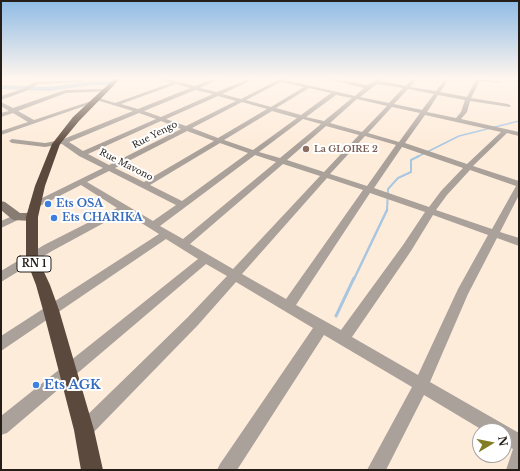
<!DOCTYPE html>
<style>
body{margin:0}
#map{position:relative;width:520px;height:471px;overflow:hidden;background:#feecda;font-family:"Libre Baskerville",serif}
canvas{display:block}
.frame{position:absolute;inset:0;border:2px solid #251e18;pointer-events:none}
.north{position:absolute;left:472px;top:423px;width:40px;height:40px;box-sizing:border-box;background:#fff;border:1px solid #a8a5a3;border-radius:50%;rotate:80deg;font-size:11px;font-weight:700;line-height:16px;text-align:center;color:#251e18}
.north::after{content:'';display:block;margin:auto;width:14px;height:18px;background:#827d24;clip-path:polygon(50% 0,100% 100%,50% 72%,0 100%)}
</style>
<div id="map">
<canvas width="520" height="471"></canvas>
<div class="frame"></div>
<div class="north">N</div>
</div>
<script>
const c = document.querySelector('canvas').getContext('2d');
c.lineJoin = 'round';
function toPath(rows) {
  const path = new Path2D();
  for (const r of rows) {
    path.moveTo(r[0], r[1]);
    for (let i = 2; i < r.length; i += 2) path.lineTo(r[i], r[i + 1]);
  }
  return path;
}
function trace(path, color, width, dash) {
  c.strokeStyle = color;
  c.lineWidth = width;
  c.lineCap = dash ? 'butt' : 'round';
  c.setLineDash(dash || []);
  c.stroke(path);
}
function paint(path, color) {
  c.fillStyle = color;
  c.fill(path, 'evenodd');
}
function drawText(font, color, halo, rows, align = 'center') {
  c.font = font + ' "Libre Baskerville",serif';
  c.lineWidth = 4;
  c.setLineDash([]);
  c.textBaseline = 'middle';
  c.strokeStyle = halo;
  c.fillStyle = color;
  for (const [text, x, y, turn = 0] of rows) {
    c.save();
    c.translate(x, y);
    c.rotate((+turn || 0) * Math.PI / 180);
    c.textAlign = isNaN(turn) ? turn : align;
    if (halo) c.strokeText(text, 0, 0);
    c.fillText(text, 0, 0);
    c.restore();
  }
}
const streamFar3 = toPath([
 [417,157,459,136,519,121]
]);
const streamFar2 = toPath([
 [387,211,388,189,398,178,411,172,411,160,419,156]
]);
const streamFar1 = toPath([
 [354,279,387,210]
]);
const stream = toPath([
 [336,316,354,278]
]);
const river = toPath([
 [92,81,110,81,114,83,110,85,92,85,49,91,1,89,1,85,49,87,92,81]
]);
const street = toPath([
 [5,79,29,79,27,80,5,79],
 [160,79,168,79,195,86,213,79,219,79,200,88,217,92,248,79,254,79,222,94,241,99,276,81,276,79,286,79,285,80,355,96,364,88,327,79,336,79,367,85,378,79,383,79,380,81,406,86,412,79,417,79,410,87,436,91,445,79,449,79,440,92,467,97,476,79,500,81,498,83,480,81,471,98,508,104,511,106,510,107,470,101,467,112,461,119,519,132,519,136,507,133,473,166,519,181,519,195,500,232,519,238,519,246,497,238,468,294,430,382,519,433,519,470,506,470,513,449,504,444,504,431,484,431,424,395,386,470,367,470,412,387,324,335,237,470,217,470,220,464,313,328,236,282,198,325,90,436,84,438,78,436,76,430,78,424,188,317,227,276,206,264,7,433,1,435,1,416,198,259,166,239,1,351,1,336,159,234,124,212,52,251,1,282,1,271,44,245,117,208,81,185,36,208,30,208,29,206,30,204,103,168,79,156,62,144,45,147,12,143,9,141,12,139,45,143,61,140,133,111,93,99,96,97,115,103,171,83,160,79],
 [281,82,304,87,271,107,246,100,281,82],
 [176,84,190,88,138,109,121,104,176,84],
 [377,84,403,88,389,103,360,97,377,84],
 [309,88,331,93,301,115,276,108,309,88],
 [408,89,434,94,422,110,394,104,408,89],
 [195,90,213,94,161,117,144,111,195,90],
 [336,95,352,98,324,121,306,117,336,95],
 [438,95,465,100,461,112,456,118,427,112,438,95],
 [218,96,236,101,186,126,166,119,218,96],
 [357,99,387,106,362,132,330,123,357,99],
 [242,102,267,109,218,138,192,128,242,102],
 [392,107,420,113,399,142,368,133,392,107],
 [272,111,297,118,253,150,224,140,272,111],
 [139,113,156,119,83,151,69,142,139,113],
 [425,115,501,132,467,164,405,143,425,115],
 [303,119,321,124,280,158,259,152,303,119],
 [161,121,181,129,109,165,88,154,161,121],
 [326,126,359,135,324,172,287,160,326,126],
 [187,131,214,141,144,182,115,168,187,131],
 [365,136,396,145,367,186,330,174,365,136],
 [220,143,248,153,182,201,150,185,220,143],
 [402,147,463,168,441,191,429,207,374,188,402,147],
 [255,155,276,162,183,239,160,226,255,155],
 [283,164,320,176,233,269,190,244,283,164],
 [470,170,516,186,492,229,436,210,447,195,470,170],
 [109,171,176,205,153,221,87,182,109,171],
 [327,178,363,190,286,299,242,274,327,178],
 [370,193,425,212,403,245,341,330,296,305,370,193],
 [433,215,488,235,458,289,418,375,352,337,411,251,433,215],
 [81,80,83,82,38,84,26,91,1,100,1,96,22,89,35,82,81,80],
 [105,89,107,91,66,93,18,111,34,120,91,101,96,102,1,135,1,131,28,122,13,113,1,117,1,113,9,111,1,106,1,102,13,108,65,90,105,89],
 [17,214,22,217,20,219,1,228,1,221,17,214]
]);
const secondary = toPath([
 [1,201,5,202,20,213,32,213,36,214,38,217,36,220,32,221,13,220,1,210,1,201]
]);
const highway = toPath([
 [114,79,120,79,79,121,60,144,45,186,38,217,38,259,50,285,59,310,94,430,103,470,81,470,74,430,43,310,36,285,26,259,26,217,35,186,52,144,73,117,114,79]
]);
const markers = [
 [306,149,4,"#8d6e63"],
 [48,204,4,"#3f7fe0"],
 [54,218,4,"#3f7fe0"],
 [36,385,4,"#3f7fe0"]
];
const farStreetnames = [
 ["Rue Yengo",155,135,-27],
 ["Rue Mavono",126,165,27]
];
const farEducationnames = [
 ["La GLOIRE 2",314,149]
];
const shields = [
 [34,264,34]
];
const shieldNames = [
 ["RN 1",34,264]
];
const shopNames = [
 ["Ets OSA",56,204],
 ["Ets CHARIKA",62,218]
];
const nearShopnames = [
 ["Ets AGK",44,385]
];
trace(streamFar3, '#a9c6e1', 1.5);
trace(streamFar2, '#a9c6e1', 2);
trace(streamFar1, '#a9c6e1', 2.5);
trace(stream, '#a9c6e1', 3);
paint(river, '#a9c6e1');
paint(street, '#aaa19b');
paint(secondary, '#887b72');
paint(highway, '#5b493d');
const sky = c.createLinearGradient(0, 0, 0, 145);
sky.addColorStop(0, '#8fbbe5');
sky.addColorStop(0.54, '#fff6ee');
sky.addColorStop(1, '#fff6ee00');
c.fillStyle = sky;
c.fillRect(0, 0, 520, 145);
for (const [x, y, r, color] of markers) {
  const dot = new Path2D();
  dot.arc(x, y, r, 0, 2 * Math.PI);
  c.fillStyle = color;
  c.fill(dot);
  trace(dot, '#fff', 1.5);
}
drawText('9px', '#251e18', '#fff', farStreetnames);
drawText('bold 9px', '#785e54', '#fff', farEducationnames, 'left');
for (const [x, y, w] of shields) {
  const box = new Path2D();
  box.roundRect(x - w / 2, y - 8, w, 16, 3);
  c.fillStyle = '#fff';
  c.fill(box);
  trace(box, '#251e18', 1);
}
drawText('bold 10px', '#251e18', null, shieldNames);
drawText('bold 11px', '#366cbe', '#fff', shopNames, 'left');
drawText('bold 13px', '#366cbe', '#fff', nearShopnames, 'left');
</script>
